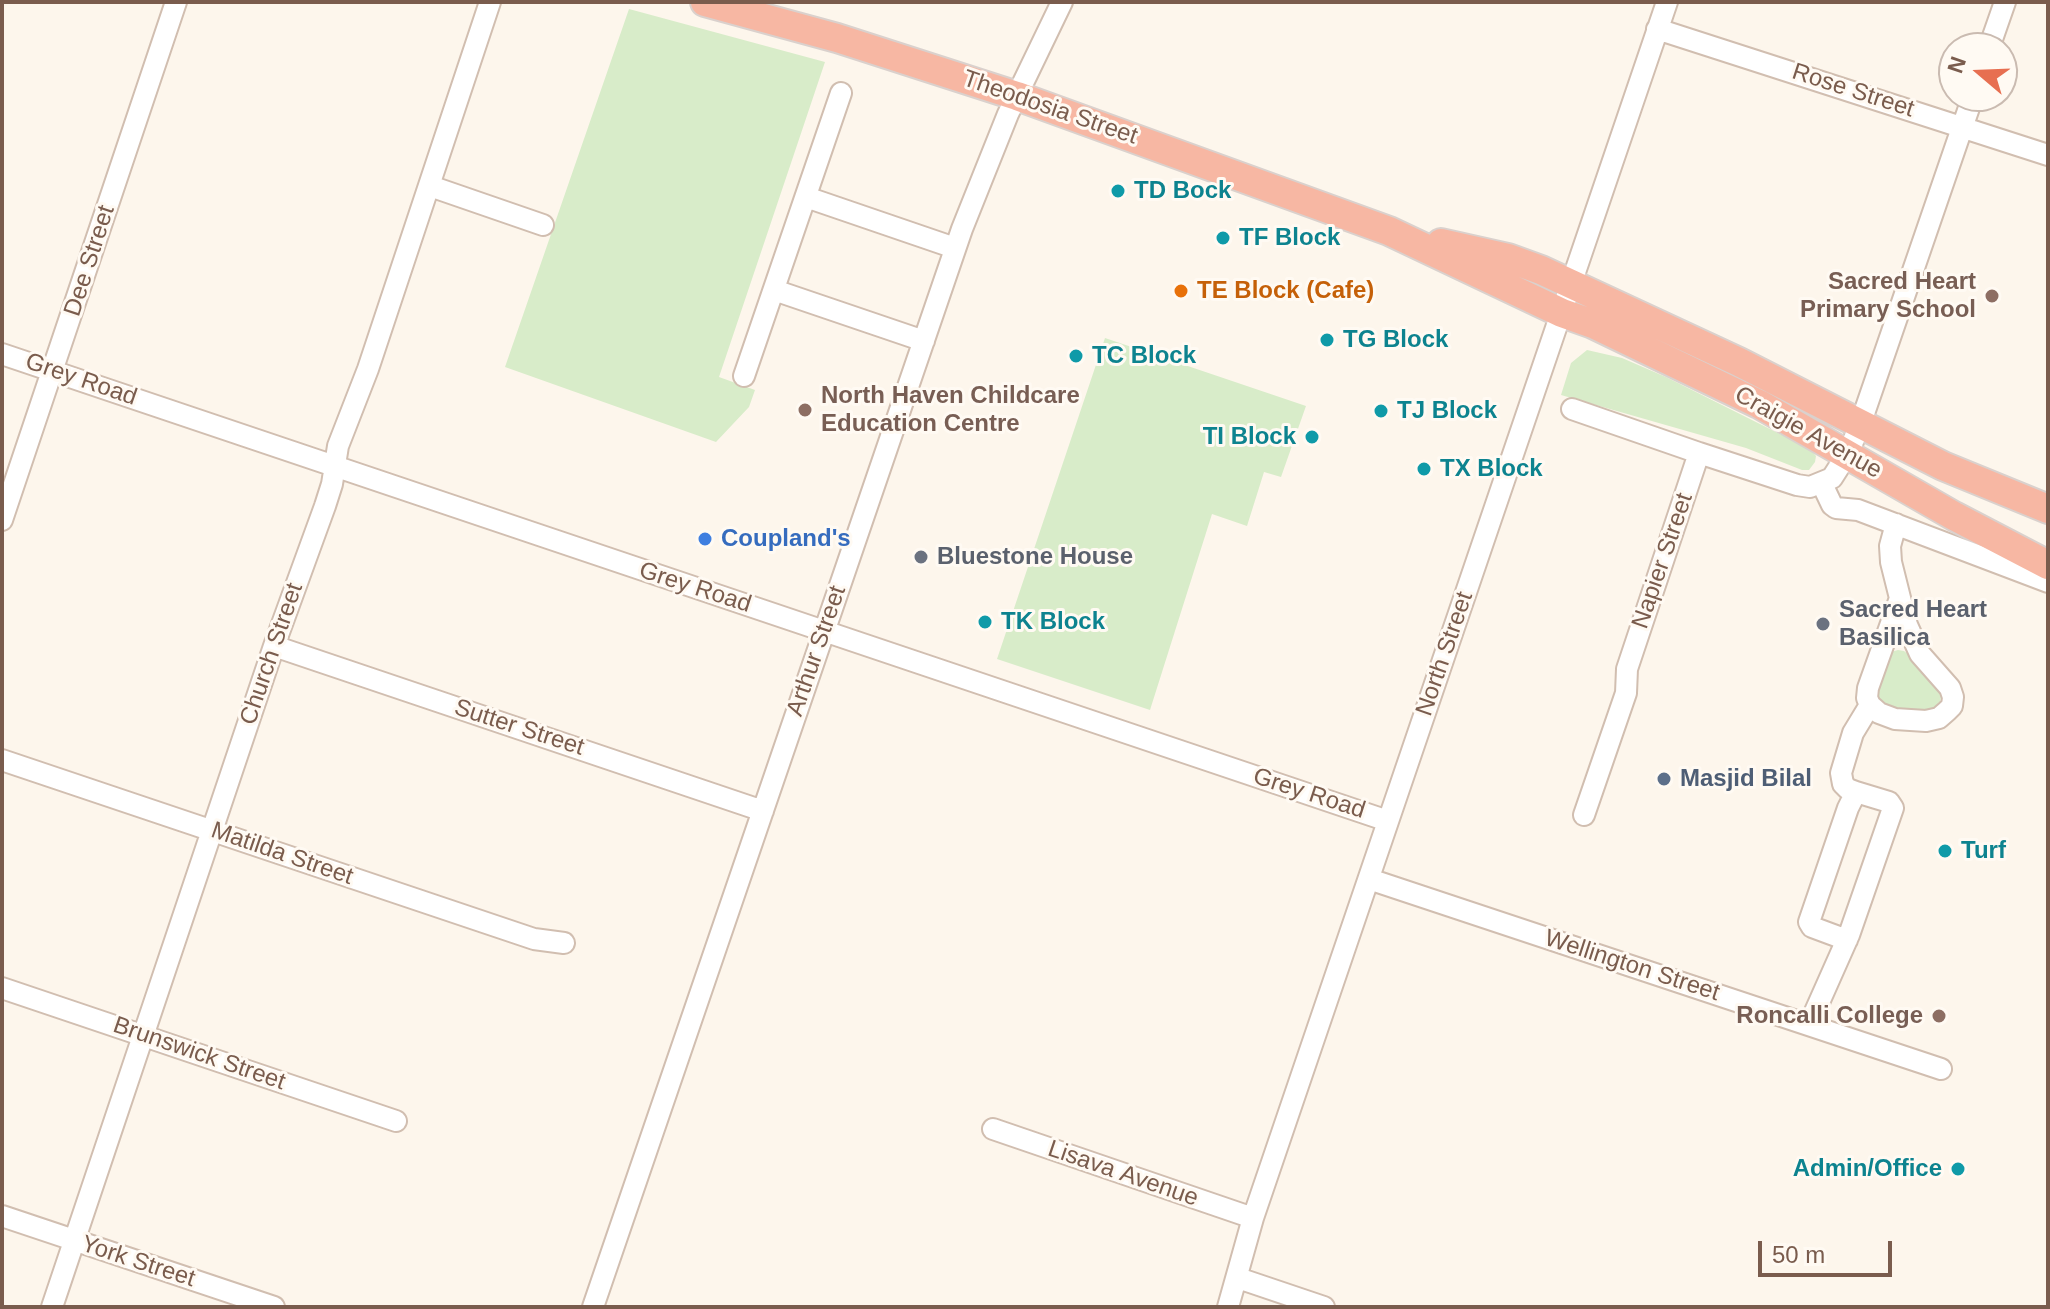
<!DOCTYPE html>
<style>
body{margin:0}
#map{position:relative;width:2050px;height:1309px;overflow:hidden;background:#fdf6ec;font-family:Helvetica,sans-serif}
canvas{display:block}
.frame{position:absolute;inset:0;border:4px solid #7a5c4d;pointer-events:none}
.north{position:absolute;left:1938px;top:32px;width:80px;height:80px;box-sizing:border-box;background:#fffaf3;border:2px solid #cabbb1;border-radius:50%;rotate:289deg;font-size:22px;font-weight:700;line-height:32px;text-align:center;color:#7a5c4d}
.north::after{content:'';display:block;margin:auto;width:28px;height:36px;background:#e76f51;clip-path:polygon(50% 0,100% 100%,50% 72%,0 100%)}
.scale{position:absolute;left:1758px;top:1241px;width:134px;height:36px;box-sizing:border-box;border:4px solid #7a5c4d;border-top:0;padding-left:10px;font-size:24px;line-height:28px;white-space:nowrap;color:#7a5c4d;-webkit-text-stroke:6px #fffaf3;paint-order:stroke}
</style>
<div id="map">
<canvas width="2050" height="1309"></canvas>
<div class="frame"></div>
<div class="north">N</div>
<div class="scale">50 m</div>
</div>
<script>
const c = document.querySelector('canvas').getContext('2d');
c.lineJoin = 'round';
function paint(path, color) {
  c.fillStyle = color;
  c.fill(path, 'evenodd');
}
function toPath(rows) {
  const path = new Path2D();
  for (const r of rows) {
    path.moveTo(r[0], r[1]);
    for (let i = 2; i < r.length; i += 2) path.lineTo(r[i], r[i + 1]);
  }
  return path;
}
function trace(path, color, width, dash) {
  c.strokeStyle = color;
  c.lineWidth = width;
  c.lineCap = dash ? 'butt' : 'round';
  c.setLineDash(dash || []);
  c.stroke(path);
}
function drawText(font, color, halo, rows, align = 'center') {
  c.font = font + ' Helvetica,sans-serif';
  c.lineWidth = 6;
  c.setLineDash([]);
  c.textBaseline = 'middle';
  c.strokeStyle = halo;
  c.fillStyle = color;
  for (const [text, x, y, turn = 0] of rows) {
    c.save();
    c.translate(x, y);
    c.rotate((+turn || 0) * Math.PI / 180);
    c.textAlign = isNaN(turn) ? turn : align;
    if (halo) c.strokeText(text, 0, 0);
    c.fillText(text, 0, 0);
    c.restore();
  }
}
const green = toPath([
 [629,9,825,62,719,377,755,390,749,407,716,442,505,367],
 [1105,338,1306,406,1281,477,1264,472,1247,526,1212,514,1150,710,997,659],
 [1587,350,1622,358,1666,377,1810,449,1816,456,1815,462,1809,470,1802,470,1746,448,1561,395,1571,363],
 [1898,650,1904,651,1917,661,1940,691,1941,697,1939,706,1922,711,1905,712,1885,707,1875,696,1891,652]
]);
const minor = toPath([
 [1657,29,2048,155],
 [1989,48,2005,2],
 [430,186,543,225],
 [806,197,955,248],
 [774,290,924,341],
 [2,354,1388,821],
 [744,376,841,93],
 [1572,409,1699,453],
 [1822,484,1832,505,1836,508,1858,510,2048,582],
 [2,520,176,2],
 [1896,524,1890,546,1891,562,1900,598,1907,625,1920,654,1950,688,1953,697,1952,706,1947,711,1939,718,1926,721,1895,719,1879,713,1870,705,1867,698,1868,688,1900,598],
 [274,646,763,811],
 [2,760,534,939,564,943],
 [1856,792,1848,789,1843,784,1841,773,1853,733,1870,705],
 [1584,815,1626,693,1627,669,1699,453,1797,485,1810,487,1832,478,1848,453,1860,425,1973,96],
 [1369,879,1941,1069],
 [2,988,396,1121],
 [1809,1025,1849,935,1893,808,1889,802,1856,792,1848,808,1809,922,1812,927,1847,940],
 [993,1129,1253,1218],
 [2,1216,274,1307],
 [1238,1278,1324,1307],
 [52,1307,274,646,325,506,332,484,338,446,368,369,490,2],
 [593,1307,962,229,1008,114,1062,2],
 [1228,1307,1253,1218,1667,2]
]);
const highway = toPath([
 [705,2,837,38,1017,96,1389,231,1562,313,1593,324,1759,404,1954,516,2048,565],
 [1441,243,1508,258,1541,270,1739,362,1943,466,2048,509]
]);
const markers = [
 [1118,191,8,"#0f9aa8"],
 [1223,238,8,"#0f9aa8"],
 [1181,291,8,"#e8710a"],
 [1992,296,8,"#8d6e63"],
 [1327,340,8,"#0f9aa8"],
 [1076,356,8,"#0f9aa8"],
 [805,410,8,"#8d6e63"],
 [1381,411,8,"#0f9aa8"],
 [1312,437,8,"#0f9aa8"],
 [1424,469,8,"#0f9aa8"],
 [705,539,8,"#3f7fe0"],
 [921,557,8,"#6b7280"],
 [985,622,8,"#0f9aa8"],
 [1823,624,8,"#6b7280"],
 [1664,779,8,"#5c6f8a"],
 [1945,851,8,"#0f9aa8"],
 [1939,1016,8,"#8d6e63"],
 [1958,1169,8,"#0f9aa8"]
];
const streetNames = [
 ["Rose Street",1853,91,18],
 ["Theodosia Street",1050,108,19],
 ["Dee Street",90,261,-72],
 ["Grey Road",81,380,19],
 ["Craigie Avenue",1808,433,29],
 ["Napier Street",1663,561,-71],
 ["Grey Road",695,588,18],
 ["Arthur Street",817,651,-71],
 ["Church Street",272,654,-71],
 ["North Street",1445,654,-71],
 ["Sutter Street",519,728,18],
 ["Grey Road",1309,794,18],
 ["Matilda Street",282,854,19],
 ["Wellington Street",1632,966,18],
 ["Brunswick Street",199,1054,19],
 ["Lisava Avenue",1123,1174,19],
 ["York Street",138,1262,18]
];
const cultureNames = [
 ["TD Bock",1134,191],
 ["TF Block",1239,238],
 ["TG Block",1343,340],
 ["TC Block",1092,356],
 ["TJ Block",1397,411],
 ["TI Block",1296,437,"right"],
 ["TX Block",1440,469],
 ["TK Block",1001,622],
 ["Turf",1961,851],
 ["Admin/Office",1942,1169,"right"]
];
const educationNames = [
 ["Sacred Heart",1976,282],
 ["Primary School",1976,310],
 ["North Haven Childcare",821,396,"left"],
 ["Education Centre",821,424,"left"],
 ["Roncalli College",1923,1016]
];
const foodNames = [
 ["TE Block (Cafe)",1197,291]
];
const shopNames = [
 ["Coupland's",721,539]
];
const worshipNames = [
 ["Bluestone House",937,557],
 ["Sacred Heart",1839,610],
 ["Basilica",1839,638]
];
const serviceNames = [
 ["Masjid Bilal",1680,779]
];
paint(green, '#d8ecc9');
trace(minor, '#d1beb0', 24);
trace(highway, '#dad1cd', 32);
trace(minor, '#fff', 20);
trace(highway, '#f7b7a3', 28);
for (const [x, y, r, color] of markers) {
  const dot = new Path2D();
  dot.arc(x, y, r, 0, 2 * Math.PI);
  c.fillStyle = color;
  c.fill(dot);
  trace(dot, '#fffaf3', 3);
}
drawText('24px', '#7a5c4d', '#fffaf3', streetNames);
drawText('bold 24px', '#0d838f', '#fffaf3', cultureNames, 'left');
drawText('bold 24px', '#785e54', '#fffaf3', educationNames, 'right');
drawText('bold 24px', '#c56008', '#fffaf3', foodNames, 'left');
drawText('bold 24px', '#366cbe', '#fffaf3', shopNames, 'left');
drawText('bold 24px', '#5b616d', '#fffaf3', worshipNames, 'left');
drawText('bold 24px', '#4e5e75', '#fffaf3', serviceNames, 'left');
</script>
